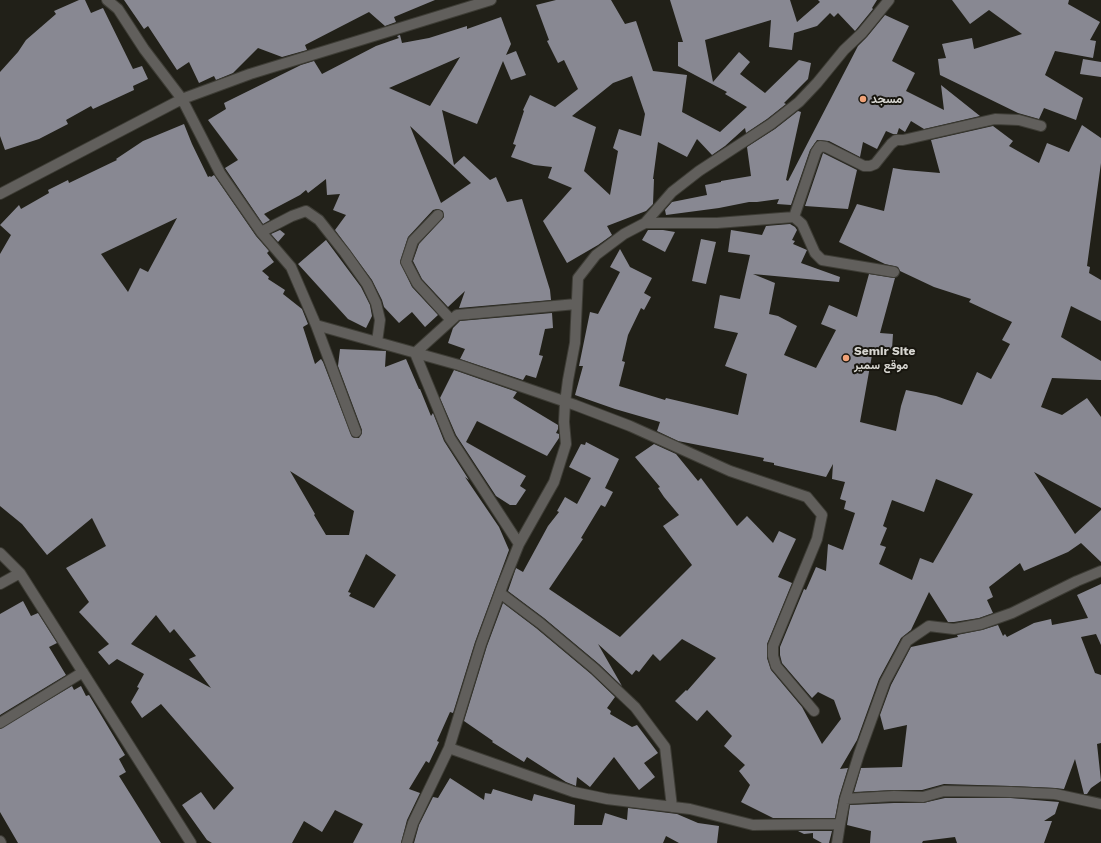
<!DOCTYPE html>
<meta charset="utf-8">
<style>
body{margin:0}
canvas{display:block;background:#212018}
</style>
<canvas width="1101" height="843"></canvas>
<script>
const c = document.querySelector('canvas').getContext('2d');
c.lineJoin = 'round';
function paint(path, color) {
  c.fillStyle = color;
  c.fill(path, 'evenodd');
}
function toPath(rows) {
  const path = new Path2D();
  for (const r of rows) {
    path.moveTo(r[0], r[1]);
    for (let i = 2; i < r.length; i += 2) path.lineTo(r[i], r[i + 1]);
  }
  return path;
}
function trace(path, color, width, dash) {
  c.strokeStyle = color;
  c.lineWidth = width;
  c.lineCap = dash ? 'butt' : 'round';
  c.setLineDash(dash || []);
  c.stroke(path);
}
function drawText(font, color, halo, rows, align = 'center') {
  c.font = font + ' "Work Sans",Vazirmatn,sans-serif';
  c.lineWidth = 4;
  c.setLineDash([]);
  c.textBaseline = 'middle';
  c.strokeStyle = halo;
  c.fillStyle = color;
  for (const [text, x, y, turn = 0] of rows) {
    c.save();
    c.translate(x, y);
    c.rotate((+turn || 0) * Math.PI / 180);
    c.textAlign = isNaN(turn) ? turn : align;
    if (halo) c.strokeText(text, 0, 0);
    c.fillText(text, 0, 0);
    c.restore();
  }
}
const building = toPath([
 [79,0,85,0,91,13,103,8,133,69,142,66,148,79,133,86,134,90,93,109,91,106,66,120,68,124,39,139,5,150,0,136,0,72,18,52,26,40,56,14,54,11],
 [124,0,435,0,394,17,396,22,385,26,369,12,305,45,307,50,282,57,258,48,233,73,216,80,214,76,199,83,189,62,177,70,148,26,144,29],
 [556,0,611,0,625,24,636,21,653,71,687,75,682,112,720,132,747,107,725,94,727,92,678,66,678,42,683,42,670,0,790,0,797,22,820,2,818,0,877,0,872,8,873,9,855,31,838,13,834,17,830,13,817,26,794,33,792,50,769,47,771,20,705,40,713,82,739,52,750,62,740,74,765,93,799,60,811,63,808,79,784,103,786,104,767,119,746,133,745,128,725,146,712,155,697,139,687,157,658,142,653,179,654,179,653,204,646,211,607,226,612,235,598,245,567,263,543,221,572,188,548,178,552,167,534,165,511,157,516,145,513,144,524,111,523,110,530,95,555,107,578,89,564,60,558,63,547,41,549,40,536,5],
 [632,76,645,114,641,136,619,129,613,148,618,151,610,195,584,171,596,127,572,116,613,83],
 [952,0,1069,0,1068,4,1100,22,1090,40,1096,41,1093,58,1055,51,1045,75,1083,98,1076,120,1044,108,1039,119,1018,113,940,75,938,59,946,58,942,44,972,38,974,49,1022,34,989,10,970,24],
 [885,15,909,26,892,61,915,73,906,91,944,110,941,85,980,116,924,129,911,121,905,132,899,128,897,134,893,134,886,131,877,149,863,142,860,157,829,141,817,140,810,150,791,205,777,204,779,199,757,202,748,202,749,202,719,208,666,215,665,210,672,202,707,195,705,185,721,182,721,181,751,176,747,147,775,129,798,111,801,112,786,180,788,181,858,46,867,37],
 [501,17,511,44,506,55,516,51,526,75,511,80,503,61,477,124,442,110,454,165,464,156,490,180,496,177,507,202,522,199,550,290,551,300,459,308,465,291,448,307,422,279,413,261,419,244,444,217,443,211,437,209,433,210,408,237,400,262,412,287,438,315,425,327,412,312,399,323,384,307,382,300,372,280,335,230,346,215,333,210,340,194,327,195,326,179,308,193,306,190,300,195,264,214,270,220,263,224,225,168,238,160,208,120,226,109,224,103,301,65,314,61,322,74,376,46,399,38,397,36,400,35,402,43,429,38,467,26,467,29],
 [460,57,430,106,389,88],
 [410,126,455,168,471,183,441,203],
 [1083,59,1101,62,1101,77,1080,74],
 [184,124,192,144,208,177,210,176,211,177,214,175,256,236,269,251,267,253,274,262,262,271,269,277,268,279,285,290,283,294,302,309,308,324,303,327,315,364,321,359,323,362,352,437,355,438,359,438,362,433,362,430,338,366,340,349,386,351,385,367,406,359,419,389,420,389,431,416,433,413,444,441,469,480,465,477,499,527,509,550,475,642,453,713,450,712,437,741,439,742,429,763,426,761,409,789,420,793,407,820,401,843,353,843,363,824,335,810,322,832,304,821,292,843,212,843,207,840,182,805,201,792,214,810,234,788,161,704,142,718,131,702,139,688,137,687,144,674,117,659,109,665,98,652,109,644,79,612,89,602,66,568,106,546,92,518,47,555,22,524,0,506,0,254,11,235,0,225,19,205,21,209,49,193,48,190,68,180,69,183,117,160,116,159,143,141],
 [177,218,148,272,140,268,128,292,101,254],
 [290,471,354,511,349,535,326,535,314,515,315,514],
 [366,554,396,575,374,608,349,596,351,593,348,592],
 [156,615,170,633,174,629,196,656,189,659,211,688,131,644],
 [1082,125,1101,138,1101,163,1087,266,1090,267,1089,273,1101,280,1101,321,1071,306,1061,337,1101,361,1101,380,1052,378,1041,407,1062,415,1087,398,1101,417,1101,508,1034,472,1075,534,1101,510,1101,562,1081,543,1068,552,1024,571,1020,563,989,587,993,597,987,600,993,613,979,618,954,622,948,622,929,592,911,630,901,638,879,679,857,740,840,769,848,768,839,797,835,818,773,818,741,802,750,785,739,771,745,765,724,746,732,736,707,710,697,721,675,701,686,690,687,691,716,658,682,639,660,661,653,654,639,672,636,670,632,675,598,644,622,686,599,664,544,618,508,591,516,568,523,572,548,526,559,512,557,511,565,497,577,504,591,478,569,467,581,444,585,445,586,442,619,459,605,488,613,492,605,507,601,505,581,538,583,539,549,589,620,637,692,565,663,526,679,515,664,497,658,488,660,487,635,457,654,444,676,454,698,481,701,478,737,526,747,516,773,543,779,531,796,539,778,577,792,583,767,644,767,658,771,670,802,707,822,744,841,719,834,700,818,692,812,698,782,663,780,655,780,647,804,589,806,590,816,567,826,571,828,544,843,550,855,513,844,509,846,501,840,499,845,482,832,479,833,464,826,477,774,465,774,463,763,461,764,458,678,441,657,431,660,422,615,409,575,395,583,366,579,366,590,312,598,314,620,272,610,267,620,249,630,267,652,278,644,293,651,297,644,310,641,308,628,335,622,361,625,362,619,386,665,400,666,398,738,415,747,374,725,366,738,333,714,328,720,295,740,299,750,255,728,252,731,230,762,235,766,226,790,224,795,227,797,230,792,240,795,241,793,244,807,250,801,263,840,277,839,282,753,274,775,283,769,314,778,316,797,326,784,355,816,368,836,330,821,324,829,305,857,317,869,274,895,278,880,333,893,334,892,349,876,348,874,356,872,355,860,422,896,431,901,406,906,390,936,396,962,405,977,372,991,379,1010,344,1002,340,1012,322,969,302,971,299,934,287,900,271,898,267,885,264,839,242,857,204,884,211,893,168,905,170,940,173,931,140,993,126,1013,141,1009,146,1039,163,1047,143,1069,152],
 [936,479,973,494,933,563,920,558,912,580,879,564,886,547,880,545,887,528,883,526,892,500,924,512],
 [823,153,857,170,848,209,805,206],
 [280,230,285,234,278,242,271,234],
 [648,230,663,230,675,232,665,252,642,240],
 [701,239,716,242,706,284,692,281],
 [326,240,361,287,370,305,372,316,366,328,348,319,298,264],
 [552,313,553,328,545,329,539,355,543,356,536,378,526,375,523,380,460,359,465,349,448,343,453,328,460,321],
 [454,370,517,392,513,398,558,425,558,429,556,433,559,434,559,438,547,456,477,421,466,442,526,476,520,486,526,490,516,505,510,505,496,496,456,435,440,398],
 [1101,584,1101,645,1096,634,1081,637,1095,673,1101,675,1101,743,1097,744,1101,781,1091,788,1087,794,1084,794,1075,759,1064,789,1055,788,1011,786,944,784,922,790,894,790,854,792,861,768,902,767,907,725,884,730,880,715,891,685,911,647,958,637,957,635,982,630,998,625,1003,636,1005,634,1007,637,1034,623,1051,619,1052,625,1088,618,1077,595],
 [23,601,31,616,38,613,57,643,49,647,66,675,0,715,0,614],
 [503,603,536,628,591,674,615,697,607,708,611,711,610,714,632,727,637,725,658,753,644,763,655,777,639,790,614,757,590,787,577,777,576,786,566,782,527,757,524,762,492,742,493,741,464,721,487,646],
 [72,686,74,690,81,686,86,696,89,695,125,755,119,759,126,772,119,776,161,843,18,843,0,812,0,729],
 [450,778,484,800,485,793,491,794,493,789,532,801,534,794,575,805,574,825,602,825,605,813,627,820,628,808,677,814,698,823,719,826,717,843,679,843,666,836,663,843,414,843,419,825,433,797,438,798],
 [945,798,1011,798,1059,802,1055,814,1044,821,1052,821,1044,843,957,843,955,837,923,841,922,843,870,843,871,831,847,825,850,805,894,803,923,803],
 [798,831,832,831,829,843,822,843,813,838,813,833,804,834]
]);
const minor = toPath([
 [107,0,118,9,144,49,182,99,220,173,261,232,291,267,316,325,459,365,575,405,630,426,730,471,807,497,822,515,817,539,773,646,773,656,776,666,814,711],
 [0,194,182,99,250,74,491,0],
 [438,215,413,241,406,262,417,283,451,320],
 [794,217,816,152,820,146,826,147,864,166,870,166,875,164,891,144,896,140,903,140,995,119,1019,120,1041,126],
 [645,223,717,223,794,217,802,224,815,253,822,260,894,272],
 [261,232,292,216,306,211,319,220,345,253,367,284,376,303,380,320,377,342],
 [316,325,356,432],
 [519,544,450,438,415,353,457,315,576,304],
 [0,553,20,573,191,843],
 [0,584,20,573],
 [500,593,540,623,595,669,635,707,665,747,672,807],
 [0,723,83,672],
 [449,748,574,792,607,799,690,809,753,825,840,824],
 [845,799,894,796,923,797,944,791,1011,792,1055,794,1101,804],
 [0,841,1,843],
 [407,843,413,823,449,748,481,644,503,584,519,544,554,482,566,444,564,422,565,403,568,380,575,343,578,278,596,255,624,234,645,223,672,192,699,171,771,124,799,102,817,83,844,50,862,33,889,0],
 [837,843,840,824,845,799,859,754,885,682,907,641,929,626,954,629,981,624,1012,613,1077,581,1101,571]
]);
const markers = [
 [863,99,4,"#f0a278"],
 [846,358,4,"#f0a278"]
];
const poiNames = [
 ["مسجد",871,99],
 ["Semir Site",854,351],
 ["موقع سمير",854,365]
];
paint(building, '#888892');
trace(minor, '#3e3d36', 12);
trace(minor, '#615f5c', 10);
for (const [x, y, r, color] of markers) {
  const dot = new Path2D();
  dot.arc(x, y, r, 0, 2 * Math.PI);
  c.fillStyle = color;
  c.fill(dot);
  trace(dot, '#18160f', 1.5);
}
drawText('bold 12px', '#d7d6d1', '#18160f', poiNames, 'left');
</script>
